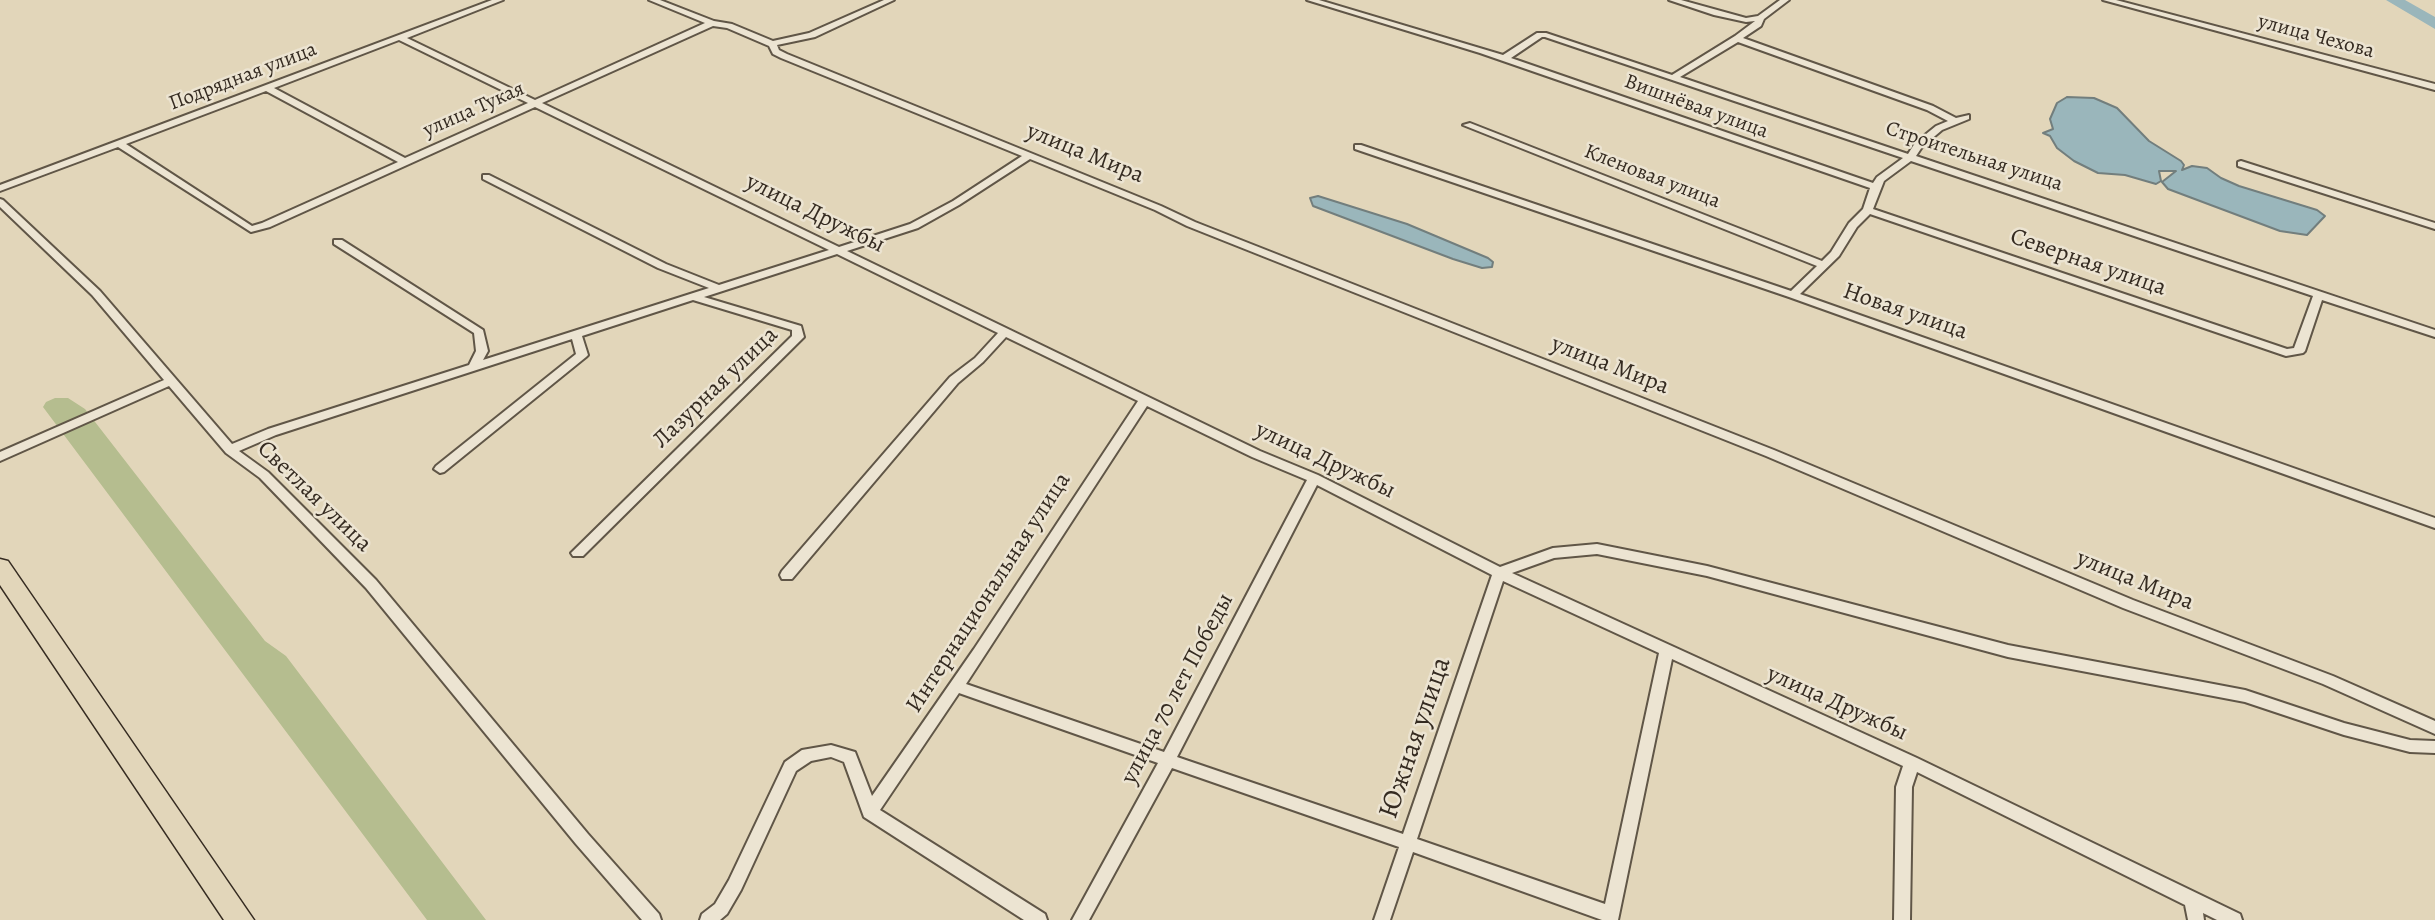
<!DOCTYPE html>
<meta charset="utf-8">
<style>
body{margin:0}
canvas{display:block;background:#e2d6ba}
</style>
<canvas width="2435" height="920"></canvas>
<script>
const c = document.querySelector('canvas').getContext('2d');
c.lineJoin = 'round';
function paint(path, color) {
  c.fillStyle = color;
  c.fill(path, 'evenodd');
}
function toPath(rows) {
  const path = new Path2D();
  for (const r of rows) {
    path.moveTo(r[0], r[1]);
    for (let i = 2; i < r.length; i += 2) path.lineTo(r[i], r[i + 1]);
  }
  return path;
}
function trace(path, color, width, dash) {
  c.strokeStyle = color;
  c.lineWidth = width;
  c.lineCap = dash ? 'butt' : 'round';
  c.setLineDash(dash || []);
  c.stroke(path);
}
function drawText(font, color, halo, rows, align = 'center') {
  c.font = font + ' Alegreya,serif';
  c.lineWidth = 5;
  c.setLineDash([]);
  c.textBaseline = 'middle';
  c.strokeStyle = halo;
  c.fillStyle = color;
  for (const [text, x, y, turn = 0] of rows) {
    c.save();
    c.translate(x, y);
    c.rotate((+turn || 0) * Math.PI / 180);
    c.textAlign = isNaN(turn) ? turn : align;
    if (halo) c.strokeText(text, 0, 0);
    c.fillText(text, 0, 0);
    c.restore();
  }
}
const green = toPath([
 [55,398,68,398,85,409,265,641,286,656,486,920,427,920,43,407,46,402]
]);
const water = toPath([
 [2067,97,2094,98,2117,108,2149,141,2181,161,2184,165,2182,170,2192,166,2207,168,2221,178,2239,186,2317,210,2325,216,2307,235,2280,231,2168,189,2162,182,2176,171,2159,171,2161,181,2156,184,2125,175,2098,173,2074,161,2057,148,2050,136,2043,133,2053,129,2050,119,2057,103,2067,97],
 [1318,196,1407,224,1488,258,1493,262,1492,267,1482,268,1453,259,1313,206,1310,198,1318,196]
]);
const river = toPath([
 [2386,0,2405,0,2435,17,2435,29,2386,0]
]);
const street = toPath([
 [492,0,503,0,407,38,535,100,705,23,649,0,660,0,714,21,732,24,773,41,809,33,884,0,894,0,815,37,777,45,779,50,787,54,1161,206,1195,222,1774,450,2133,600,2333,676,2435,721,2435,734,2323,684,2123,608,1766,456,1187,226,1155,210,1030,159,959,205,918,228,847,251,1260,451,1318,475,1500,567,1553,548,1597,544,1707,566,2008,645,2245,690,2344,723,2410,740,2435,741,2435,753,2410,752,2344,735,2245,702,2008,657,1707,576,1597,554,1554,558,1512,573,1917,758,2240,914,2242,920,2217,920,2203,913,2204,920,2188,920,2185,905,1917,772,1912,787,1910,920,1894,920,1896,787,1903,766,1672,659,1618,920,1602,920,1413,852,1390,920,1374,920,1399,847,1172,768,1089,920,1072,920,1158,763,959,693,880,810,1045,914,1047,920,1024,920,864,817,844,762,831,757,811,761,796,771,741,890,727,914,720,920,700,920,702,914,715,904,729,880,785,762,802,750,831,745,855,752,872,796,974,649,1138,401,1006,337,983,362,958,383,792,579,782,579,780,575,782,571,950,377,975,358,998,333,837,254,704,297,801,326,804,337,583,556,573,556,571,553,792,336,792,330,693,300,582,336,588,355,586,357,444,472,440,473,434,469,436,466,576,354,572,339,276,435,239,451,268,472,376,580,588,834,659,914,661,920,642,920,576,844,366,588,260,478,226,453,169,386,0,461,0,452,164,380,92,295,0,207,0,199,3,200,100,291,232,444,268,429,469,365,476,351,474,333,334,244,334,240,342,240,483,330,488,351,483,360,709,288,658,268,483,179,483,175,489,175,666,264,719,285,829,250,535,107,270,227,251,232,118,147,0,191,0,185,492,0],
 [713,26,727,28,769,46,773,54,781,58,1022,156,953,201,910,224,839,247,542,103,713,26],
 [399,40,528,103,405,158,274,88,399,40],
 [266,91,398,162,262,223,252,226,126,144,266,91],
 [1147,406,1252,457,1307,480,1164,752,966,684,1147,406],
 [1317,485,1492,575,1403,834,1177,757,1317,485],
 [1503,581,1659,653,1605,904,1417,839,1503,581],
 [1307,0,1319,0,1503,55,1537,33,1546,33,1672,75,1735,36,1755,21,1746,22,1714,15,1669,0,1681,0,1746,18,1758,16,1780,0,1789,0,1764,19,1761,26,1743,38,1933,106,1956,118,1969,115,1969,119,1942,130,1922,147,1916,156,2435,330,2435,337,2322,300,2305,351,2303,353,2286,356,1870,214,1857,227,1839,256,1800,294,2435,518,2435,528,1789,297,1355,149,1355,145,1361,145,1791,291,1817,266,1463,125,1470,123,1822,261,1831,252,1849,223,1863,209,1870,188,1480,53,1307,0],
 [1542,37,1545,37,1903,158,1877,177,1873,183,1511,58,1542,37],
 [1738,42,1927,110,1948,121,1936,126,1915,143,1908,154,1680,77,1738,42],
 [1911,161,2313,296,2294,348,2287,349,1873,209,1884,181,1911,161],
 [2103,0,2116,0,2435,84,2435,90,2103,0],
 [2241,161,2435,223,2435,229,2238,166,2238,162,2241,161]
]);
const primary = toPath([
 [0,559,8,561,254,920,224,920,0,585,0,559]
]);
const farStreetnames = [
 ["улица Чехова",2316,37,15],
 ["Подрядная улица",243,77,-21],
 ["Вишнёвая улица",1696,107,20],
 ["улица Тукая",474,110,-24],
 ["Строительная улица",1974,157,18],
 ["Кленовая улица",1652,177,21]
];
const streetNames = [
 ["улица Мира",1085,154,22],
 ["улица Дружбы",815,214,26],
 ["Северная улица",2088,263,19],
 ["Новая улица",1905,312,19],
 ["улица Мира",1610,366,21],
 ["Лазурная улица",716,388,-44],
 ["улица Дружбы",1325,461,25],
 ["Светлая улица",314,497,44],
 ["улица Мира",2135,581,22],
 ["Интернациональная улица",989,593,-57],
 ["улица 70 лет Победы",1178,689,-62],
 ["улица Дружбы",1837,704,24]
];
const nearStreetnames = [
 ["Южная улица",1416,738,-71]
];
paint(green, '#b5bd8f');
paint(water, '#9ab6bb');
trace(water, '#727e7d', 2);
paint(river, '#9ab6bb');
trace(street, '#605647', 4);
trace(primary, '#352b21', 3);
paint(street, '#ece4d2');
paint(primary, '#e2d6ba');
drawText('21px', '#352b21', '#ece4d2', farStreetnames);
drawText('24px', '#352b21', '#ece4d2', streetNames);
drawText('28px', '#352b21', '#ece4d2', nearStreetnames);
</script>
